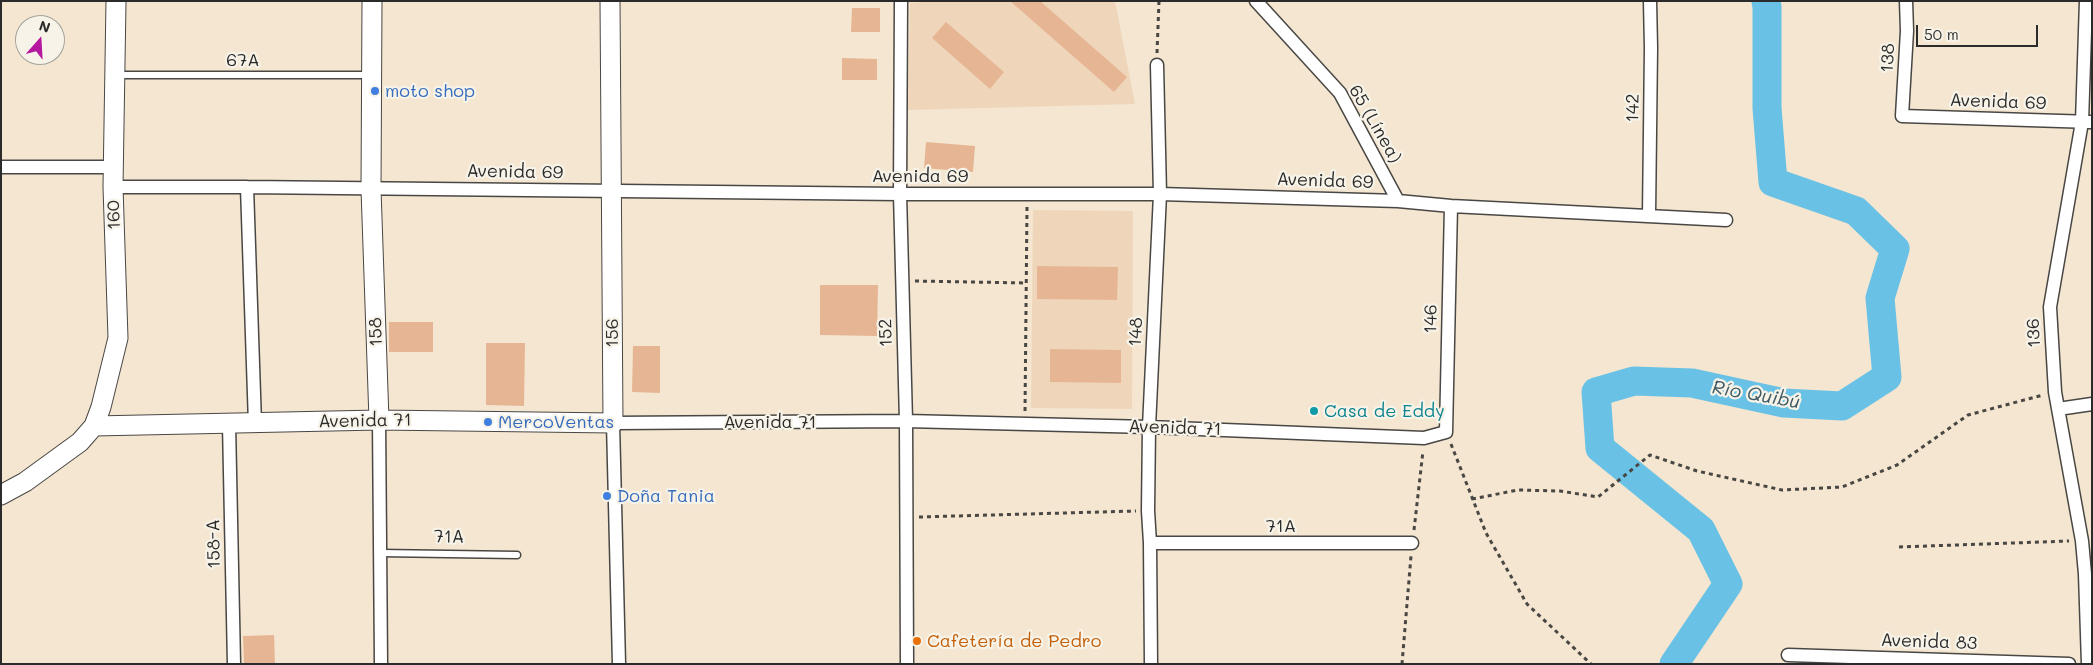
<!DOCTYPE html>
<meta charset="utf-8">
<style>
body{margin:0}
#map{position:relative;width:2093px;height:665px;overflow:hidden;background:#f4e6d0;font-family:Mali,sans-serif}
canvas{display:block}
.frame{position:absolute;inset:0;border:2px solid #2b2b2b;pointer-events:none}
.north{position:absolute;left:15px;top:15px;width:50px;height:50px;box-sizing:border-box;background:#f7f3e8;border:1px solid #a5a39c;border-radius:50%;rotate:19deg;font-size:14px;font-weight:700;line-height:20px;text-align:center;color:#2b2b2b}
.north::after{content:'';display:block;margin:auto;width:18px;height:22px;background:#b5179e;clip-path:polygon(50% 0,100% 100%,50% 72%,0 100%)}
.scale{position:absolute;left:1916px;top:25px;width:122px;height:22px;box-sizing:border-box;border:2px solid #2b2b2b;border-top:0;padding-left:6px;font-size:15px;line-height:18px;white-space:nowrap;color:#2b2b2b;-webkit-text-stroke:4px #f7f3e8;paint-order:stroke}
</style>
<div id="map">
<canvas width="2093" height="665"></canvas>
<div class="frame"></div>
<div class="north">N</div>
<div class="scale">50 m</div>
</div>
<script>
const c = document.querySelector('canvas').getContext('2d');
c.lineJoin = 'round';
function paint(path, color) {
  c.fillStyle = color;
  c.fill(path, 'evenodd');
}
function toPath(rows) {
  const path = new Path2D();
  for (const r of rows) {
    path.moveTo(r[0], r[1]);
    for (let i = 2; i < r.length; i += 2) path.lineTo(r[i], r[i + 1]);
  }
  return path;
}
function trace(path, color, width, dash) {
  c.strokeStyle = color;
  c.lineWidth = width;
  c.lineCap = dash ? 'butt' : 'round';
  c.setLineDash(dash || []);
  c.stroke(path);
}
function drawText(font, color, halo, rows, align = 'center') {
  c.font = font + ' Mali,sans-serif';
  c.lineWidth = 4.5;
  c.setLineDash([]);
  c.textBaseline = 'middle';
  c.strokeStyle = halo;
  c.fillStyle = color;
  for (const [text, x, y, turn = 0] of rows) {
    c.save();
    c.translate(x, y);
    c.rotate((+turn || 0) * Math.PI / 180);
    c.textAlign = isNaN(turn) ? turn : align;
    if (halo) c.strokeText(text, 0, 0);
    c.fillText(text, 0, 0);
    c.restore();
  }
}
const built = toPath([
 [929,1,1115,1,1135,104,908,110,910,3],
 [1033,210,1133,211,1132,409,1031,408]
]);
const river = toPath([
 [1674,664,1728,584,1701,530,1600,448,1596,392,1634,381,1692,383,1784,403,1842,406,1887,377,1880,298,1895,249,1856,211,1773,182,1767,108,1767,7,1766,1]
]);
const building = toPath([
 [1010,1,1040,1,1127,77,1114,92],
 [852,8,880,8,880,32,851,32],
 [946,22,1004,72,990,89,932,38],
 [842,58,877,59,877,80,842,80],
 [926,142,975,146,973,172,924,168],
 [1037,266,1118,267,1117,300,1037,299],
 [820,285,878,285,877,336,820,335],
 [389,322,433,322,433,352,389,352],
 [486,343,525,343,524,406,486,405],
 [633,346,660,346,660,393,632,392],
 [1050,349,1121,350,1121,383,1050,382],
 [274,635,275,664,244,664,243,636]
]);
const path = toPath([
 [1157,53,1159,1],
 [915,281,1026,283],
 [1025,411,1027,207],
 [1451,444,1486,533,1527,604,1591,664],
 [1472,499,1518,490,1560,491,1598,497,1650,455,1697,471,1782,490,1842,487,1897,465,1968,415,2043,395],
 [919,517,1136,511],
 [1414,530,1423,451],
 [1899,547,2069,541],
 [1402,664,1411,556]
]);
const lane = toPath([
 [116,75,368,75],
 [380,553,517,555]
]);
const street = toPath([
 [901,1,900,194,906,421,907,664],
 [1256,1,1340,93,1398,201],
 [1906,1,1907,31,1902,116,2092,122],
 [2086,1,2082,122,2050,307,2055,392,2082,541,2085,574,2088,664],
 [1,167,113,167],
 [113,187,247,187,900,194,1160,194,1398,201,1451,206,1726,220],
 [247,187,255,424],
 [1649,215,1651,48,1650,1],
 [2058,409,2092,404],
 [379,420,381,664],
 [229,424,234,664],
 [1150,543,1412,543],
 [1788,655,2069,664],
 [619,664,613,423,906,421,1149,427,1424,438,1446,432,1451,206],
 [1151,664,1150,543,1148,511,1149,427,1160,194,1157,65]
]);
const secondary = toPath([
 [372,1,371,189,379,420],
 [94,426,379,420,613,423,610,1],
 [1,495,25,482,80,442,94,426,101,407,118,338,113,187,116,1]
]);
const markers = [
 [375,91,5,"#3f7fe0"],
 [1314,411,5,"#0f9aa8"],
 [488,422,5,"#3f7fe0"],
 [607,496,5,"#3f7fe0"],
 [917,641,5,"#e8710a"]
];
const streetNames = [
 ["138",1888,58,-87],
 ["67A",243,60],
 ["Avenida 69",1998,102,2],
 ["142",1633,108,-89],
 ["65 (Línea)",1375,124,60],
 ["Avenida 69",515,172,1],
 ["Avenida 69",920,176],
 ["Avenida 69",1325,181,2],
 ["160",114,215,-92],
 ["146",1431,319,-89],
 ["158",376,332,-92],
 ["148",1136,332,-87],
 ["156",612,333,-90],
 ["152",886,333,-92],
 ["136",2034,333,-93],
 ["Avenida 71",365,421,-1],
 ["Avenida 71",770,422],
 ["Avenida 71",1175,428,2],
 ["71A",1281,526],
 ["71A",449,537,1],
 ["158-A",214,544,-91],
 ["Avenida 83",1929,642,2]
];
const shopNames = [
 ["moto shop",385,91],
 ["MercoVentas",498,422],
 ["Doña Tania",617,496]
];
const cultureNames = [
 ["Casa de Eddy",1324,411]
];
const foodNames = [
 ["Cafetería de Pedro",927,641]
];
const waterNames = [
 ["Río Quibú",1756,395,10]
];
paint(built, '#efd6bb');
trace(river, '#69c2e6', 29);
paint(building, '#e6b694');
trace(lane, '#494744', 9);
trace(street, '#494744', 15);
trace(secondary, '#494744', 21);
trace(path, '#494744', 3, [4, 4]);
trace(lane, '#fff', 6);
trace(street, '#fff', 12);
trace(secondary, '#fff', 19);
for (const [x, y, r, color] of markers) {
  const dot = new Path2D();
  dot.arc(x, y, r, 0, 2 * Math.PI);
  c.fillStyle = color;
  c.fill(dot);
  trace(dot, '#f7f3e8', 2);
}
drawText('18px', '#2b2b2b', '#f7f3e8', streetNames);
drawText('18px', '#366cbe', '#f7f3e8', shopNames, 'left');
drawText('18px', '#0d838f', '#f7f3e8', cultureNames, 'left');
drawText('18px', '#c56008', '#f7f3e8', foodNames, 'left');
drawText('italic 19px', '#3e5863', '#f7f3e8', waterNames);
</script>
